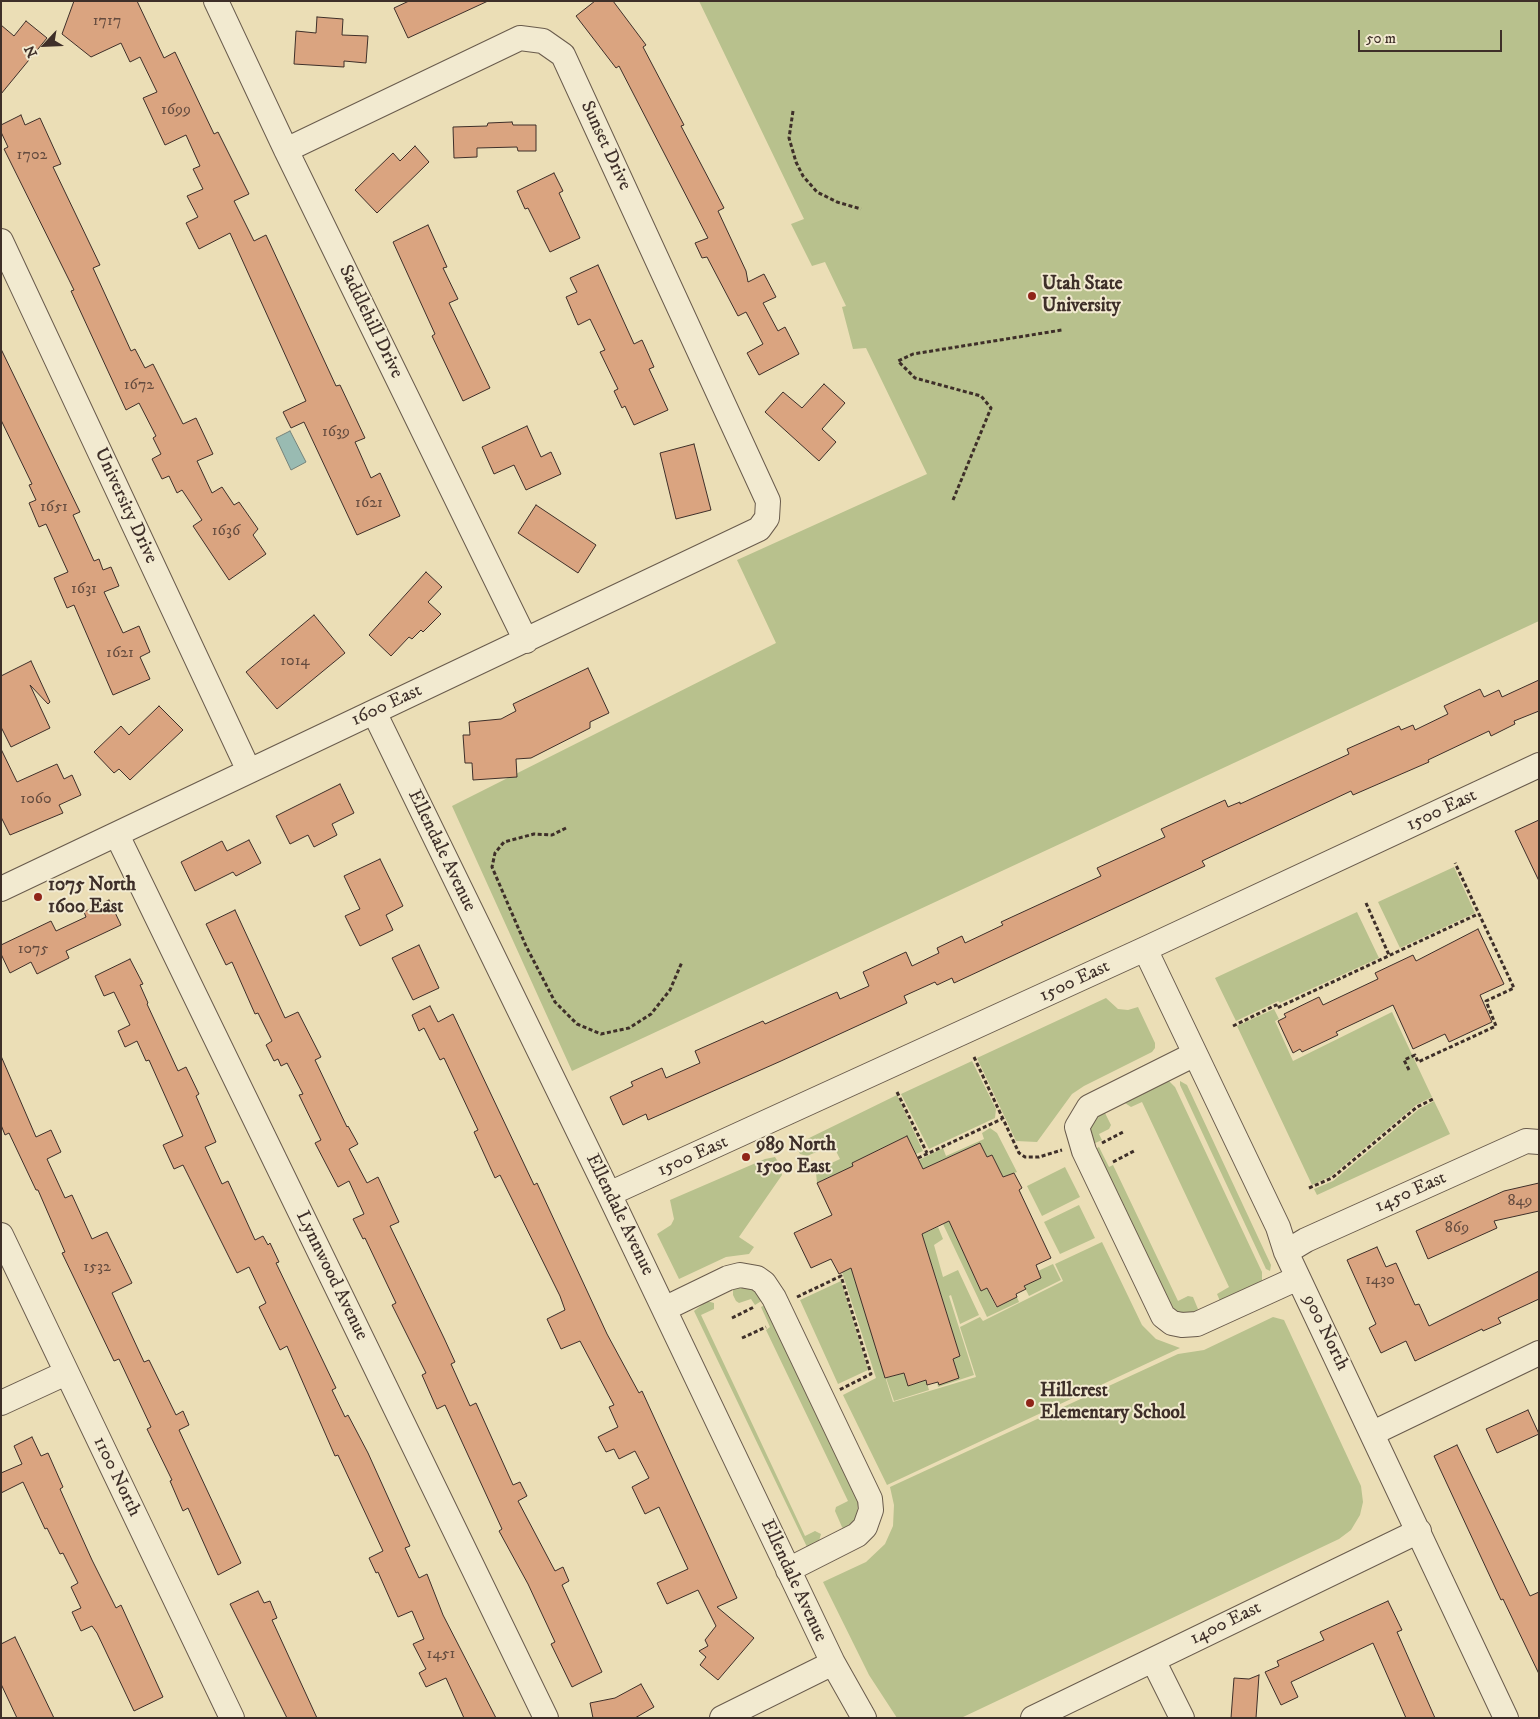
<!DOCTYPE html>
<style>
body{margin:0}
#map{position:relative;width:1540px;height:1719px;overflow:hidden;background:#ebdeb6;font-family:"IM FELL DW Pica",serif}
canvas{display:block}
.frame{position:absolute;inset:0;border:2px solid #3e2f29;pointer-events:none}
.north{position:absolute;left:20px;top:20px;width:50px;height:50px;-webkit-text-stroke:4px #f2ead0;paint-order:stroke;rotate:245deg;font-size:14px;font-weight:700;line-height:20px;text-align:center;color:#3e2f29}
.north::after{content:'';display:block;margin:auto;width:18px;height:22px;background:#3e2f29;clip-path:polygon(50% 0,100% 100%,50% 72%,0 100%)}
.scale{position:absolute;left:1358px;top:30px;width:144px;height:22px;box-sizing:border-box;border:2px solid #3e2f29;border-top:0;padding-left:6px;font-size:15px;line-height:18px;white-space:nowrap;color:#3e2f29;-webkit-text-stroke:4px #f2ead0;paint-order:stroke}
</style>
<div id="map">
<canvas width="1540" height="1719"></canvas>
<div class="frame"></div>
<div class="north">N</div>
<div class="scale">50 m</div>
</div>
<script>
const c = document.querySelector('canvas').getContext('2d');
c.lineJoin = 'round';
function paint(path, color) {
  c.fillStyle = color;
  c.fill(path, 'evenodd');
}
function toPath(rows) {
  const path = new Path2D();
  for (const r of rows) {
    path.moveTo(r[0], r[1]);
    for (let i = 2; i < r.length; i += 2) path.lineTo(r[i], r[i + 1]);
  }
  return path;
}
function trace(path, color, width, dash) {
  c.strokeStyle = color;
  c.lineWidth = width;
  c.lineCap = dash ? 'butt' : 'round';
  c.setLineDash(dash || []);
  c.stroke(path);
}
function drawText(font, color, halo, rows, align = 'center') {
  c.font = font + ' "IM FELL DW Pica",serif';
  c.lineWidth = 4;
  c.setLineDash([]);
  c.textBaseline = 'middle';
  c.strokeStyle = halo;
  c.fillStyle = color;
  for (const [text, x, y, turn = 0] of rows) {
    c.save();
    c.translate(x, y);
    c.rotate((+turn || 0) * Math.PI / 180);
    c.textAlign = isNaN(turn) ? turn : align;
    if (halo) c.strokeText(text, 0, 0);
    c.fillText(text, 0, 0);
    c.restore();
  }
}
const green = toPath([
 [699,1,1539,1,1539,621,572,1071,452,806,776,643,737,560,927,474,866,348,853,349,842,307,846,306,825,262,812,266,791,224,804,219],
 [1454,867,1475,913,1400,948,1378,902],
 [1357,912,1379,958,1280,1003,1278,1001,1236,1021,1215,978],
 [1106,998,1118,1009,1128,1010,1138,1007,1155,1043,1155,1048,1152,1052,1084,1086,1072,1094,1037,1142,1016,1141,977,1058],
 [1274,1009,1279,1019,1275,1021,1293,1061,1392,1012,1432,1097,1416,1105,1331,1176,1312,1185,1237,1026],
 [972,1061,996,1109,995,1118,929,1149,901,1094],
 [1169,1081,1175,1087,1262,1272,1262,1281,1220,1301,1217,1294,1229,1287,1142,1102,1131,1107,1125,1103],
 [1180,1081,1187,1085,1271,1265,1270,1271,1266,1269,1180,1085],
 [897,1095,923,1151,916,1154,907,1136,852,1163,857,1174,838,1173,817,1183,816,1173,819,1169,840,1159,833,1145,807,1156,800,1154,796,1147,803,1141],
 [1434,1101,1450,1134,1317,1195,1314,1189,1333,1181,1419,1109],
 [1102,1112,1105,1113,1111,1125,1109,1129,1099,1134,1102,1140,1093,1144,1089,1136,1089,1125],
 [990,1128,997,1133,1017,1172,1003,1177,992,1155,987,1157,980,1143,923,1169,919,1160,943,1148,946,1156,984,1139,982,1133],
 [1099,1147,1109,1167,1113,1165,1178,1301,1188,1296,1193,1297,1198,1309,1195,1313,1184,1315,1176,1312,1171,1308,1095,1149],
 [775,1157,780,1165,782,1175,739,1237,754,1247,749,1254,726,1257,679,1279,657,1234,671,1225,674,1219,670,1200,765,1159],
 [1065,1167,1080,1197,1042,1216,1027,1186],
 [1079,1205,1095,1238,1060,1254,1044,1222],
 [949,1221,981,1291,987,1288,996,1307,1017,1297,1019,1302,987,1317,943,1224],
 [938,1227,943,1239,934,1245,943,1277,958,1270,979,1315,960,1324,951,1295,949,1296,974,1375,938,1387,937,1382,939,1384,959,1378,953,1359,960,1356,922,1234],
 [1102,1242,1142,1325,1156,1339,1180,1348,887,1485,843,1395,876,1378,842,1272,851,1268,893,1402,976,1377,960,1327,980,1317,983,1321,1063,1281,1055,1264],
 [1053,1264,1061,1280,1029,1296,1024,1286,1041,1278,1038,1271],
 [841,1281,868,1370,838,1384,800,1300],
 [737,1287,752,1288,757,1291,763,1300,755,1305,751,1299,739,1303,736,1301,733,1295,733,1290],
 [707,1301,714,1303,714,1309,701,1315,805,1536,815,1531,821,1534,819,1541,807,1547,694,1311],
 [765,1305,858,1502,857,1519,851,1527,844,1529,842,1527,835,1511,836,1507,848,1501,766,1330,770,1327,761,1307],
 [1273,1317,1284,1320,1361,1486,1363,1502,1360,1515,1351,1530,1339,1539,961,1718,897,1718,869,1675,823,1582,866,1562,885,1544,893,1526,894,1505,890,1487,1178,1354,1204,1350],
 [904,1373,908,1386,926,1380,929,1390,894,1401,886,1378]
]);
const water = toPath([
 [290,431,306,462,291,470,276,438,290,431]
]);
const building = toPath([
 [74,1,137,1,164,58,175,52,214,134,218,132,249,194,234,201,254,241,266,235,336,386,340,385,365,438,355,442,371,478,380,473,400,516,357,535,304,422,291,428,283,412,306,401,230,233,199,249,186,223,198,217,187,196,203,189,193,169,200,166,186,135,165,145,143,98,157,92,140,57,130,62,121,43,91,57,62,34,74,1],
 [409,1,488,1,408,38,394,8,409,1],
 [595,1,613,1,646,45,643,47,684,125,681,126,724,208,718,211,746,271,748,282,764,274,776,297,763,303,778,331,785,327,799,354,759,375,747,353,763,344,746,312,738,316,707,257,702,258,695,243,708,238,619,66,616,68,576,16,595,1],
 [317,17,343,19,342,35,368,36,366,63,344,61,344,67,294,64,296,31,316,33,317,17],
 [26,21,47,38,1,94,1,25,14,36,26,21],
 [21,115,25,125,40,118,61,164,53,167,100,265,93,268,131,351,135,349,145,368,153,364,183,424,196,418,213,454,197,461,212,493,222,487,234,505,239,502,258,529,253,535,266,554,229,580,193,526,202,520,182,490,177,493,169,476,162,479,152,459,161,454,153,438,156,436,139,403,126,410,71,291,74,290,4,149,8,147,1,132,1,125,21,115],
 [512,122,513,125,536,125,536,151,518,151,517,147,477,148,477,157,454,158,453,127,487,126,488,123,512,122],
 [415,146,429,162,377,213,355,190,393,153,400,161,415,146],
 [554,173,563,191,559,193,580,238,550,252,528,208,525,209,517,191,554,173],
 [428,225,447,267,443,268,458,299,449,303,490,388,463,401,432,336,435,334,393,242,428,225],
 [598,265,634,344,642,340,654,367,649,369,668,410,634,425,625,406,622,408,614,391,618,389,600,352,605,350,590,319,578,325,566,297,577,292,570,278,598,265],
 [1,349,80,512,73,515,94,561,99,559,103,570,111,567,119,586,104,592,123,633,139,626,150,652,140,657,150,679,113,695,74,605,67,608,54,578,68,572,46,524,39,527,29,503,36,500,29,485,32,484,1,420,1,349],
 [824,384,845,403,822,429,836,442,819,461,765,412,783,392,802,408,824,384],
 [527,426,541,457,551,452,561,474,526,490,514,465,494,474,482,447,527,426],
 [694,444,711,510,676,519,660,453,694,444],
 [536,505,596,545,578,573,518,533,536,505],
 [426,572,442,587,428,602,441,614,423,632,421,630,412,639,409,637,391,656,369,635,426,572],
 [314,615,345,653,277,709,246,672,314,615],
 [31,661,50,702,48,704,30,685,50,728,11,747,1,727,1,676,31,661],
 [588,668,609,713,590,722,590,728,531,758,516,759,517,777,473,780,472,763,465,763,463,735,470,735,469,722,501,719,516,711,513,704,588,668],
 [1539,680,1539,711,1514,721,1515,724,1491,736,1489,731,1428,760,1429,762,1353,795,1351,791,1202,861,1205,866,954,983,952,978,937,985,935,982,904,996,907,1003,781,1061,648,1120,646,1114,623,1125,610,1097,633,1086,631,1082,662,1068,666,1078,700,1063,695,1051,763,1021,765,1024,837,992,840,999,869,986,863,972,906,952,912,966,939,953,937,948,962,936,965,943,1003,925,1001,922,1101,876,1097,868,1165,837,1161,829,1225,800,1228,807,1240,802,1240,804,1349,754,1347,749,1399,726,1401,730,1413,725,1415,730,1448,714,1444,706,1480,689,1484,697,1499,690,1502,697,1539,680],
 [159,706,183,730,130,780,119,769,114,773,94,752,121,726,129,735,159,706],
 [1,749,17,782,57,764,64,779,72,775,81,795,59,805,63,813,10,835,1,817,1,749],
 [340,784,354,813,332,824,337,835,314,847,308,835,290,844,276,816,340,784],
 [1539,820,1539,881,1515,831,1539,820],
 [249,840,261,863,236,876,233,872,195,891,181,862,222,841,227,851,249,840],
 [380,859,403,906,386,915,393,930,360,946,345,916,360,909,344,876,380,859],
 [109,900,121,925,66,951,69,958,37,974,31,962,10,973,1,954,1,945,51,921,56,931,86,917,84,912,109,900],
 [235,910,285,1018,298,1012,321,1057,315,1060,347,1127,348,1126,358,1144,349,1149,367,1183,378,1177,399,1222,390,1226,444,1338,455,1362,451,1364,470,1406,476,1403,513,1485,520,1482,527,1496,518,1501,555,1571,563,1567,569,1581,562,1585,602,1672,572,1687,551,1644,555,1642,528,1584,499,1531,502,1529,445,1405,437,1409,422,1375,426,1373,392,1305,396,1303,365,1238,363,1239,353,1219,364,1214,349,1181,338,1187,315,1143,321,1140,299,1095,303,1094,287,1063,281,1066,278,1059,274,1061,266,1045,272,1041,258,1013,255,1014,232,962,226,965,206,924,235,910],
 [1478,929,1504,984,1480,995,1492,1022,1449,1042,1445,1034,1413,1049,1393,1005,1336,1032,1338,1035,1302,1052,1300,1049,1293,1053,1278,1021,1286,1017,1284,1014,1319,997,1323,1005,1378,979,1375,973,1413,955,1416,961,1478,929],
 [419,945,439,988,413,1000,392,958,419,945],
 [130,959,143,984,140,985,148,1003,147,1004,178,1071,186,1067,199,1094,196,1096,216,1142,205,1147,222,1184,228,1181,255,1240,263,1236,268,1245,270,1243,279,1262,276,1263,336,1388,332,1390,345,1417,348,1415,368,1453,410,1546,405,1548,419,1578,427,1574,443,1615,496,1718,464,1718,446,1678,426,1687,419,1673,426,1669,413,1644,424,1639,412,1611,398,1617,378,1572,376,1573,369,1558,383,1551,338,1455,335,1456,287,1346,280,1350,259,1307,266,1303,249,1267,237,1273,183,1165,174,1169,163,1145,183,1136,149,1060,146,1061,137,1041,125,1047,118,1031,130,1025,114,992,104,996,95,976,130,959],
 [430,1006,438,1022,453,1014,534,1185,537,1183,607,1334,639,1393,642,1391,737,1598,717,1607,754,1638,718,1680,700,1665,706,1657,699,1651,708,1646,705,1640,716,1626,698,1590,667,1604,657,1583,688,1569,659,1507,645,1514,632,1487,649,1478,635,1451,619,1459,614,1449,606,1452,598,1437,618,1427,609,1407,614,1405,580,1341,561,1349,547,1319,565,1310,560,1296,500,1175,495,1178,474,1132,478,1130,444,1058,440,1060,424,1028,419,1031,412,1015,430,1006],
 [1,1056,36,1137,51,1130,61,1152,47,1159,65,1198,72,1195,92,1239,107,1232,132,1283,112,1293,144,1362,149,1360,176,1415,183,1411,189,1425,179,1430,241,1563,218,1575,188,1508,183,1511,170,1481,172,1480,147,1429,151,1427,119,1359,114,1361,62,1253,65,1252,38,1190,36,1190,9,1133,5,1135,1,1125,1,1056],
 [907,1136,923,1169,980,1143,987,1157,992,1155,1003,1177,1014,1173,1022,1188,1019,1190,1051,1258,1036,1265,1041,1278,1024,1286,1026,1289,1016,1294,1017,1297,997,1307,987,1288,981,1291,949,1221,922,1234,960,1356,953,1359,959,1378,939,1385,938,1382,927,1385,926,1380,908,1386,904,1373,885,1378,851,1268,839,1274,831,1259,811,1268,794,1233,832,1215,817,1183,853,1166,852,1163,907,1136],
 [1539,1183,1539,1211,1494,1221,1497,1228,1428,1259,1416,1231,1504,1191,1539,1183],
 [1377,1247,1386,1267,1396,1263,1415,1305,1419,1304,1429,1326,1539,1271,1539,1299,1498,1318,1501,1323,1483,1331,1482,1329,1415,1361,1406,1341,1381,1353,1369,1328,1376,1324,1347,1260,1377,1247],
 [1528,1410,1539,1434,1497,1453,1486,1429,1528,1410],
 [32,1437,41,1456,48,1453,63,1487,60,1489,92,1560,116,1608,121,1605,163,1697,134,1711,97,1633,92,1626,81,1631,72,1612,81,1608,71,1587,78,1583,63,1553,60,1554,47,1528,45,1529,23,1482,1,1493,1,1473,22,1464,14,1446,32,1437],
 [1457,1445,1530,1596,1539,1592,1539,1674,1503,1599,1501,1600,1434,1456,1457,1445],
 [258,1591,264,1603,270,1601,277,1618,272,1620,317,1718,287,1718,230,1604,258,1591],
 [1388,1601,1402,1630,1397,1632,1435,1718,1406,1718,1373,1643,1291,1682,1298,1697,1281,1705,1265,1672,1279,1666,1277,1661,1324,1640,1320,1632,1388,1601],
 [15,1637,54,1718,17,1718,1,1684,1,1644,15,1637],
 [1259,1675,1256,1718,1231,1718,1234,1678,1249,1679,1259,1675],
 [641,1684,654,1707,635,1718,593,1718,590,1703,615,1698,641,1684]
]);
const path = toPath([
 [793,111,789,138,796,162,803,176,817,192,837,202,861,209],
 [953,500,991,408,981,396,915,378,898,361,913,354,1062,330],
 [566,828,552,835,534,834,504,842,495,853,492,867,526,946,555,1002,577,1024,601,1034,629,1028,651,1014,670,990,682,962],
 [1366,903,1389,955],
 [1233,1026,1276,1005,1277,1008,1478,914],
 [974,1057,1019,1153,1025,1157,1039,1157,1062,1150],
 [1409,1070,1404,1060,1415,1055,1418,1062,1496,1026,1486,1001,1514,988,1455,863],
 [897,1092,927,1153],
 [1102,1143,1125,1131],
 [918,1158,1002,1119],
 [1113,1162,1134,1151],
 [1309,1188,1332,1178,1417,1107,1433,1099],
 [797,1297,841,1276,871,1374,839,1390],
 [732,1318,754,1307],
 [742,1338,766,1327]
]);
const minor = toPath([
 [216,1,286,150,526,641],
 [1,241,249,771],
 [374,712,609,1194,833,1663,864,1718],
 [117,835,546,1718],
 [1,889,759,529,767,518,768,501,563,55,543,41,520,38,286,150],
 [1145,949,1278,1227,1286,1252,1506,1718],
 [1195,1054,1089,1107,1077,1127,1084,1151,1163,1316,1172,1323,1182,1325,1197,1324,1298,1278],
 [609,1194,1145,949,1539,765],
 [1,1235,232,1718],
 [1286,1252,1306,1240,1526,1141,1539,1142],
 [664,1309,728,1278,740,1275,757,1278,764,1283,774,1298,870,1499,871,1510,865,1527,857,1535,788,1570],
 [1,1403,66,1373],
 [1373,1433,1539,1353],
 [1153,1660,1182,1718],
 [722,1718,833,1663],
 [1033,1718,1419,1531]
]);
const markers = [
 [1032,296,5,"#8f2418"],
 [38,897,5,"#8f2418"],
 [746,1157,5,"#8f2418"],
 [1030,1403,5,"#8f2418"]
];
const numberNames = [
 ["1717",107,22],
 ["1699",176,111],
 ["1702",32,156],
 ["1672",139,386],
 ["1639",336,433],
 ["1621",369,504],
 ["1651",54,508],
 ["1636",226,532],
 ["1631",84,590],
 ["1621",120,654],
 ["1014",295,662],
 ["1060",36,800],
 ["1075",33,950],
 ["849",1520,1202],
 ["869",1457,1229],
 ["1532",97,1268],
 ["1430",1380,1281],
 ["1451",441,1655]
];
const streetNames = [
 ["Sunset Drive",605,146,65],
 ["Saddlehill Drive",370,322,64],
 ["University Drive",125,506,65],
 ["1600 East",387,706,-25],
 ["1500 East",1442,811,-25],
 ["Ellendale Avenue",441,851,64],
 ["1500 East",1075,982,-25],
 ["1500 East",693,1157,-24],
 ["1450 East",1411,1193,-24],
 ["Ellendale Avenue",619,1215,64],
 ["Lynnwood Avenue",331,1276,64],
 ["900 North",1325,1333,64],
 ["1100 North",116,1477,64],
 ["Ellendale Avenue",793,1581,65],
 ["1400 East",1226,1624,-26]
];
const poiNames = [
 ["Utah State",1042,285],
 ["University",1042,307],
 ["1075 North",48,886],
 ["1600 East",48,908],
 ["989 North",756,1146],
 ["1500 East",756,1168],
 ["Hillcrest",1040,1392],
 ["Elementary School",1040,1414]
];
paint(green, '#b8c18d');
paint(water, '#99bbb2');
trace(water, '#75837b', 1);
paint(building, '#daa480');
trace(building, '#3e2f29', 1);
trace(minor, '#695b4c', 26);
trace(path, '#3e2f29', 3, [4, 2.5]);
trace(minor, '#f2ead0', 24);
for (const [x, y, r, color] of markers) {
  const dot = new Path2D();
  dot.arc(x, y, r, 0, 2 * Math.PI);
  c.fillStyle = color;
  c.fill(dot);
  trace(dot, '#f2ead0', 2);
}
drawText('16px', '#654c3f', null, numberNames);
drawText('19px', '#3e2f29', '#f2ead0', streetNames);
drawText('bold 19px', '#3e2f29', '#f2ead0', poiNames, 'left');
</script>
